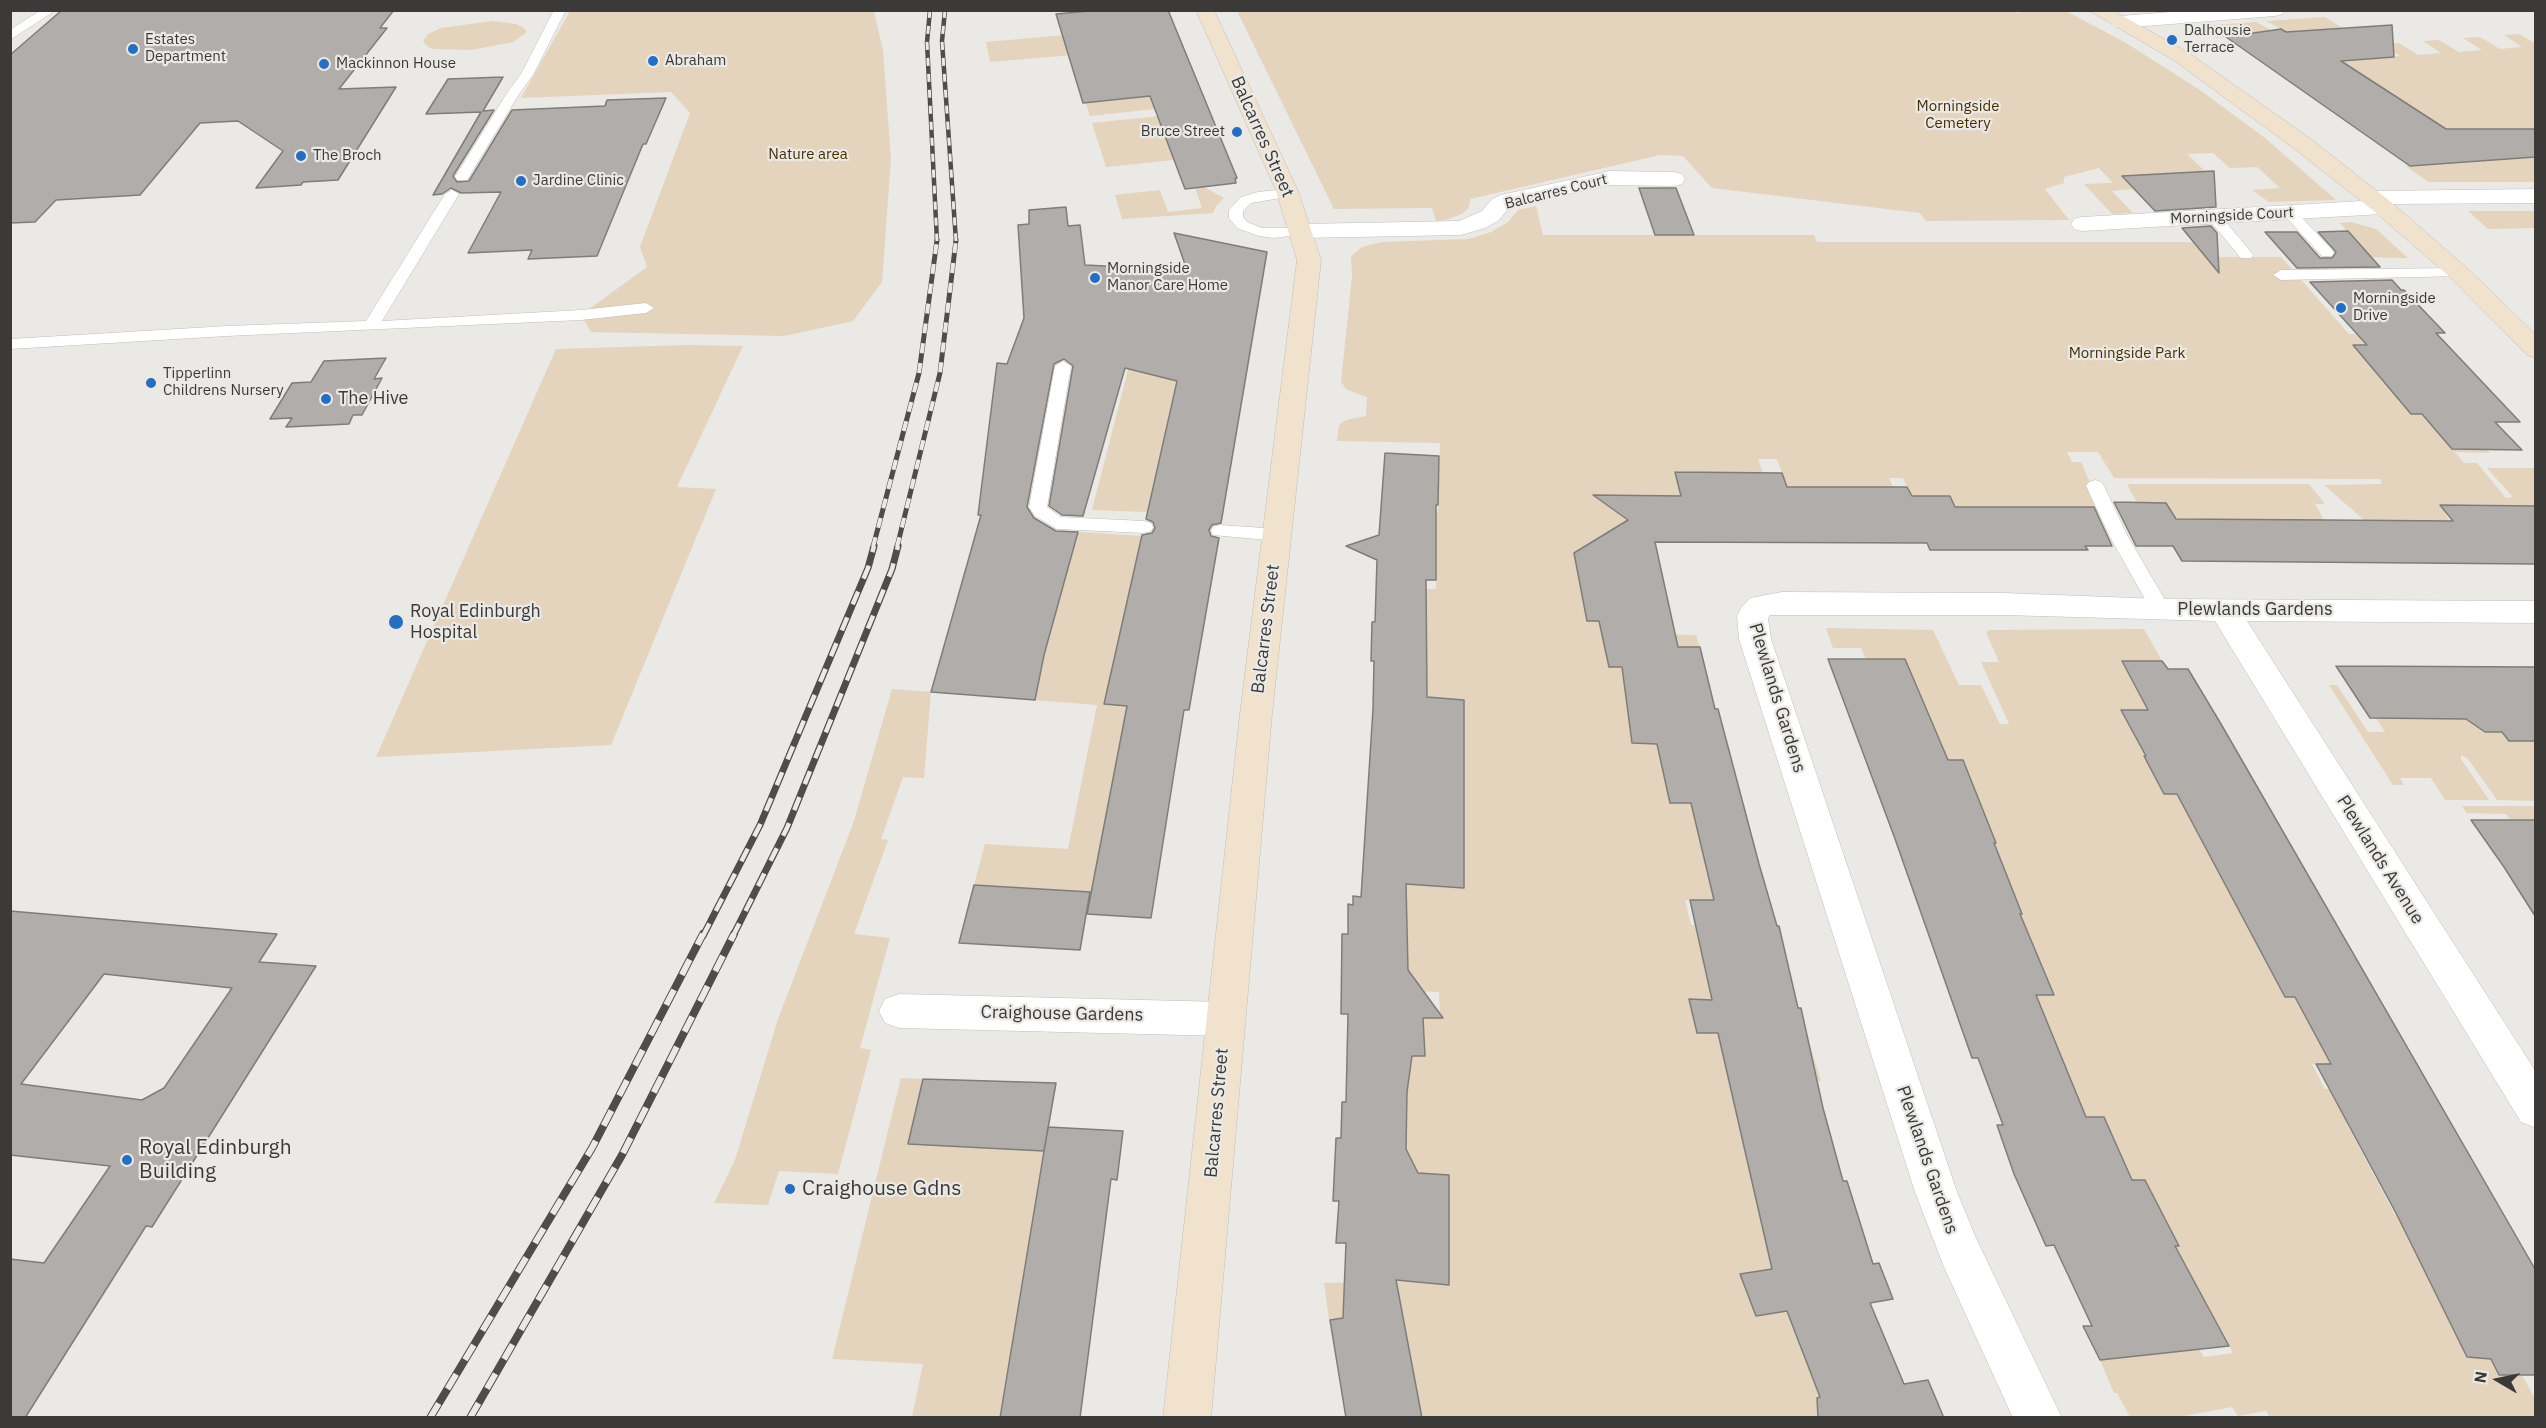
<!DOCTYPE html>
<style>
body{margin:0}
#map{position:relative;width:2546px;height:1428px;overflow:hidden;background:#ebe9e5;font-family:"IBM Plex Sans",sans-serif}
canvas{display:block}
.frame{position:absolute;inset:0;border:12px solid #3b3a38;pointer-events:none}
.north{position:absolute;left:2468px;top:1350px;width:60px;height:60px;-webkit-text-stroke:4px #ebe9e5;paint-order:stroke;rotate:279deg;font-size:16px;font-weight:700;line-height:24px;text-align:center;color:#3b3a38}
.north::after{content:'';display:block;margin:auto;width:21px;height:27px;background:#3b3a38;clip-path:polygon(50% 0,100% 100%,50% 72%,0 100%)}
</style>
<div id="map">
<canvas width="2546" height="1428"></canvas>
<div class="frame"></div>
<div class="north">N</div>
</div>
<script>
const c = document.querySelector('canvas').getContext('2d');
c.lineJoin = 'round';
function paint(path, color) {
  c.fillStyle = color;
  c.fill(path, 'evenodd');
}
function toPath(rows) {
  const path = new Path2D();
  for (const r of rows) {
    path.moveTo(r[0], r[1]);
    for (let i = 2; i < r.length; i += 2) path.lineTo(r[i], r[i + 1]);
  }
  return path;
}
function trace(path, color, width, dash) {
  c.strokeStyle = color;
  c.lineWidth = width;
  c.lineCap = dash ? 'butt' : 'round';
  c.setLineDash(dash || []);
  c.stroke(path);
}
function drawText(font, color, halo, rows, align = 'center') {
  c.font = font + ' "IBM Plex Sans",sans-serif';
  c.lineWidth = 4.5;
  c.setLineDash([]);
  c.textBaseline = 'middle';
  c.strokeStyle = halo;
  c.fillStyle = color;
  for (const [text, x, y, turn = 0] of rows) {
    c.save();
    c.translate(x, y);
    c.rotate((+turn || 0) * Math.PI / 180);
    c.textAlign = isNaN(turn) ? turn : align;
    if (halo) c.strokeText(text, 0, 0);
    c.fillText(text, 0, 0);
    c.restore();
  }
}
const green = toPath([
 [2012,10,2017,13,2026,11,2066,11,2126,43,2200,90,2265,138,2336,200,2269,202,2252,190,2280,188,2257,167,2230,168,2213,153,2187,154,2206,172,2122,176,2134,189,2112,191,2133,213,2112,214,2084,184,2113,183,2099,168,2064,177,2064,183,2045,189,2069,220,1926,221,1920,213,1712,188,1683,156,1660,155,1470,199,1469,207,1462,214,1446,220,1436,221,1432,208,1334,209,1237,11],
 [570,11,874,11,883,51,891,159,882,282,853,321,784,336,591,332,581,315,647,267,640,247,690,113,671,92,521,98],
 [2325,17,2387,57,2400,56,2382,44,2399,43,2418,55,2441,53,2423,41,2439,40,2459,52,2482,50,2463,38,2480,37,2500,49,2522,47,2504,35,2519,34,2535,43,2535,132,2532,129,2517,130,2535,145,2535,182,2428,182,2406,166,2481,161,2365,76,2335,79,2287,32,2266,21],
 [493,21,516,24,524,28,527,32,513,42,471,50,434,49,428,47,423,41,428,34,441,28],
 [2256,22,2271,30,2217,38,2198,26],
 [1125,27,1155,109,1090,116,1086,103,1112,100,1074,55,990,62,986,42,1111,31],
 [1179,114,1184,159,1106,167,1092,123],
 [1204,187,1224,198,1216,206,1213,213,1122,219,1115,195,1160,190,1168,212,1202,208,1195,188],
 [1536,206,1543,235,1814,235,1817,242,2194,242,2207,257,2281,257,2349,334,2413,334,2369,345,2353,345,2427,414,2454,449,2487,450,2490,453,2455,452,2464,463,2477,463,2506,498,2513,497,2487,468,2535,468,2535,519,2483,519,2489,513,2482,505,2441,505,2450,521,2364,520,2324,485,2382,484,2380,479,2114,478,2098,452,2067,452,2072,462,2081,462,2103,512,1955,507,1950,496,1912,497,1903,478,1889,478,1912,529,1792,500,1777,459,1758,459,1788,542,1704,473,1675,472,1681,496,1663,496,1667,515,1610,506,1628,520,1587,621,1610,621,1651,634,1696,635,1700,647,1605,647,1609,666,1627,667,1632,743,1728,745,1731,754,1680,754,1671,803,1744,804,1752,836,1699,837,1712,892,1769,901,1685,900,1691,925,1695,925,1711,1000,1689,999,1696,1033,1807,1035,1821,1081,1729,1081,1759,1211,1857,1211,1862,1231,1819,1272,1740,1275,1756,1316,1787,1311,1828,1417,1422,1417,1401,1309,1329,1320,1324,1283,1405,1281,1449,1284,1449,1175,1406,1172,1406,1095,1411,1056,1425,1056,1424,1032,1410,1031,1409,1017,1440,1018,1439,992,1409,991,1406,898,1362,881,1464,888,1464,700,1379,694,1381,588,1436,589,1436,513,1438,512,1440,443,1337,441,1339,425,1346,420,1366,416,1367,397,1347,390,1341,382,1352,276,1351,256,1362,247,1382,242,1469,239,1491,232,1508,222,1518,210],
 [2468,211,2535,211,2535,228,2488,229],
 [2351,222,2376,229,2408,258,2348,257,2362,247,2340,223],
 [1146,300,1194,300,1147,512,1092,510],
 [689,345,743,346,677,487,716,489,611,745,376,757,556,349],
 [2127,484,2309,484,2325,504,2315,504,2324,520,2176,519,2166,503,2137,503],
 [1078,532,1142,536,1104,704,1127,706,1091,892,974,885,985,844,1068,849,1097,705,1035,700,1044,655],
 [1826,628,1933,630,1959,685,1981,685,2000,724,2009,724,1981,662,1999,662,1986,632,1990,630,2144,629,2162,661,2122,661,2148,710,2122,710,2135,736,2163,737,2173,756,2144,756,2164,794,2194,794,2188,815,2212,859,2220,860,2233,899,2285,997,2373,997,2331,1064,2312,1064,2325,1089,2365,1089,2385,1124,2347,1124,2395,1215,2504,1215,2515,1233,2406,1235,2467,1357,2491,1359,2499,1375,2522,1375,2535,1399,2535,1417,2270,1418,2266,1411,2238,1416,2232,1407,2179,1417,2130,1417,2117,1393,2114,1393,2100,1360,2199,1349,2204,1357,2233,1353,2206,1303,2177,1305,2148,1249,2179,1245,2145,1181,2132,1180,2104,1117,2086,1117,2043,1011,2038,1011,2031,995,2054,994,2041,963,2025,963,2005,914,2022,914,2009,881,1941,871,1906,871,1901,859,1987,859,1981,843,1996,843,1988,822,1973,821,1957,783,1973,783,1963,761,1950,766,1868,767,1858,740,1939,739,1905,659,1866,659,1861,648,1833,648],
 [2329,685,2337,685,2368,732,2385,732,2376,718,2477,719,2476,726,2480,729,2486,732,2502,732,2510,741,2535,741,2535,801,2497,800,2468,759,2461,755,2461,759,2489,800,2445,800,2431,778,2400,778,2404,785,2393,785],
 [892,689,931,692,924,778,903,777,881,839,888,840,854,934,890,938,860,1048,871,1050,838,1174,779,1171,768,1205,714,1203,735,1160,778,1019,854,821],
 [2462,806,2535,806,2535,820,2528,820,2518,831,2506,814,2467,813],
 [901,1078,923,1079,908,1144,1045,1151,1000,1417,912,1417,923,1364,832,1359]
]);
const building = toPath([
 [62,10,394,10,380,28,387,28,339,89,396,87,338,180,303,182,301,185,256,188,283,151,238,121,200,123,140,195,56,200,35,222,10,223,10,55,62,10],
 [1101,10,1168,10,1237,178,1235,179,1236,183,1185,189,1150,96,1083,103,1056,14,1101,10],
 [2392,25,2394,57,2341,61,2446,129,2535,129,2535,157,2410,166,2226,37,2281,29,2286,32,2392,25],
 [503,77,483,111,494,110,453,176,457,182,469,181,512,110,605,106,607,100,666,98,646,144,643,144,597,256,528,259,532,250,468,253,501,192,461,193,451,188,442,194,433,195,481,112,426,114,448,79,503,77],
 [2214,171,2216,207,2155,211,2122,176,2214,171],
 [1639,188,1676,188,1694,235,1655,235,1639,188],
 [1066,207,1068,226,1080,225,1085,265,1187,270,1174,233,1267,252,1221,523,1212,525,1209,530,1211,536,1219,538,1189,710,1184,710,1151,918,1087,914,1127,706,1104,704,1142,535,1152,533,1155,528,1153,522,1146,519,1177,381,1125,368,1083,516,1062,515,1049,506,1073,366,1064,359,1054,364,1027,507,1034,518,1056,531,1078,532,1044,655,1035,700,931,692,981,515,978,515,997,363,1007,364,1024,318,1018,225,1029,224,1029,210,1066,207],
 [2211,226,2217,233,2219,273,2182,228,2211,226],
 [2348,231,2380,267,2297,268,2265,232,2297,232,2320,258,2332,258,2336,252,2318,232,2348,231],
 [2392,280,2401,290,2404,290,2445,333,2436,333,2520,422,2495,422,2522,450,2452,449,2422,414,2411,414,2353,345,2367,345,2310,282,2392,280],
 [386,358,374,379,382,378,362,415,353,415,349,424,286,427,292,418,270,419,292,383,311,382,324,361,386,358],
 [1385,453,1439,456,1438,505,1436,505,1436,580,1426,580,1427,697,1464,700,1464,888,1406,884,1408,970,1443,1018,1423,1018,1425,1056,1412,1056,1407,1092,1406,1149,1418,1173,1449,1175,1449,1285,1396,1280,1422,1418,1346,1418,1330,1320,1343,1318,1346,1243,1336,1243,1339,1201,1333,1201,1336,1138,1341,1138,1342,1102,1346,1102,1348,1014,1341,1014,1342,934,1348,934,1348,904,1353,905,1353,896,1361,897,1373,709,1374,661,1371,661,1372,622,1375,622,1377,560,1346,546,1379,535,1385,453],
 [1675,472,1782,473,1787,487,1907,487,1912,496,1950,496,1955,507,2094,507,2112,546,2085,546,2088,550,1930,550,1927,543,1655,542,1678,647,1700,647,1715,709,1718,709,1759,864,1777,926,1779,926,1798,1008,1801,1008,1823,1108,1843,1181,1847,1181,1873,1264,1879,1263,1893,1299,1870,1303,1904,1384,1928,1380,1944,1418,1818,1418,1817,1398,1820,1397,1787,1311,1756,1316,1740,1274,1772,1269,1718,1033,1697,1033,1689,999,1712,1000,1690,900,1714,900,1691,803,1670,803,1657,744,1632,743,1622,667,1609,667,1599,621,1587,621,1574,553,1628,520,1593,495,1681,496,1675,472],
 [2114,502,2166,503,2176,519,2326,520,2453,521,2440,505,2535,506,2535,564,2182,561,2173,546,2136,546,2114,502],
 [1828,659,1905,659,1948,760,1963,760,1996,843,1994,843,2022,914,2020,914,2054,995,2036,995,2086,1117,2104,1117,2132,1180,2145,1180,2179,1246,2175,1246,2229,1346,2100,1360,2083,1326,2092,1326,2054,1245,2046,1246,2014,1174,1997,1125,2003,1125,1978,1058,1972,1058,1894,836,1828,659],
 [2122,661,2162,661,2168,669,2188,669,2221,724,2535,1269,2535,1375,2499,1375,2491,1359,2467,1357,2397,1215,2316,1064,2331,1064,2295,997,2285,997,2177,794,2164,794,2144,756,2146,756,2121,710,2148,710,2122,661],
 [2336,666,2535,667,2535,741,2509,741,2502,732,2485,732,2466,719,2370,718,2336,666],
 [2471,820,2535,820,2535,916,2504,867,2471,820],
 [974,885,1090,892,1080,950,959,943,974,885],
 [10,911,277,934,259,962,316,966,152,1227,146,1226,25,1418,10,1418,10,1259,44,1263,110,1166,10,1155,10,911],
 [104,974,232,988,164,1088,142,1100,21,1084,104,974],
 [923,1079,1056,1083,1044,1151,908,1144,923,1079],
 [1048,1127,1123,1131,1117,1180,1111,1179,1080,1418,1000,1418,1048,1127]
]);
const lane = toPath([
 [41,10,56,10,10,40,10,30,41,10],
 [554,10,566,10,533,75,519,94,467,180,457,180,455,177,507,93,521,74,554,10],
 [1287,189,1292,190,1294,193,1292,196,1251,203,1243,211,1243,217,1247,222,1262,228,1306,228,1308,231,1306,234,1274,238,1259,236,1237,228,1229,218,1229,210,1241,197,1258,192,1287,189],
 [452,190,459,194,382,321,581,310,646,303,654,308,646,313,581,320,227,336,10,349,10,339,227,326,366,321,445,194,452,190],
 [2289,208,2294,209,2332,250,2334,253,2332,256,2322,256,2284,215,2282,212,2284,209,2289,208],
 [2214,213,2219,214,2251,252,2253,255,2251,258,2241,258,2209,220,2207,217,2209,214,2214,213],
 [2459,268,2467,273,2464,276,2281,280,2273,275,2281,270,2459,268],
 [1063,361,1071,366,1047,507,1061,517,1144,521,1151,523,1153,527,1151,531,1144,533,1057,529,1035,516,1029,507,1055,366,1063,361],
 [2095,480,2101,482,2104,486,2128,537,2171,610,2168,615,2161,617,2154,615,2110,537,2086,486,2089,482,2095,480],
 [1220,525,1278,529,1285,531,1287,535,1285,539,1278,541,1213,535,1211,531,1213,527,1220,525]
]);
const street = toPath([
 [2196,10,2284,10,2282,14,2275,16,2120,28,2113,26,2111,22,2113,18,2120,16,2196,10],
 [1610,171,1674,172,1682,174,1685,179,1682,184,1674,186,1610,185,1516,205,1508,209,1498,221,1485,228,1461,235,1301,238,1293,236,1289,231,1293,226,1301,224,1459,221,1482,211,1492,199,1501,195,1610,171],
 [2536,189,2536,203,2393,204,2394,207,2391,212,2383,214,2082,231,2074,229,2071,224,2074,219,2082,217,2362,201,2360,198,2363,193,2371,191,2536,189],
 [1782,592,2004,593,2161,599,2536,601,2536,623,2247,621,2536,1072,2536,1128,2521,1122,2215,621,2004,615,1770,615,1768,618,1771,639,1957,1192,1976,1238,2062,1418,2013,1418,1944,1267,1915,1192,1739,639,1737,616,1741,608,1750,598,1782,592],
 [899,994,1225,1002,1239,1007,1245,1019,1239,1031,1225,1036,899,1028,885,1023,879,1011,885,999,899,994]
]);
const secondary = toPath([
 [1196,10,1214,10,1298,191,1321,260,1272,714,1211,1418,1163,1418,1240,714,1297,260,1276,191,1196,10],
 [2088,10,2112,10,2189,53,2312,140,2391,202,2467,268,2536,335,2536,358,2527,355,2451,278,2375,212,2296,150,2175,61,2088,10]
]);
const railFar3 = toPath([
 [930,10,927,42,937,241],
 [945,10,942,41,956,241]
]);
const railFar2 = toPath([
 [873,547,919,373,937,240],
 [897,547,940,373,956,240]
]);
const railFar1 = toPath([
 [703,936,760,825,868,568,874,546],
 [733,936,787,828,892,569,898,546]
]);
const rail = toPath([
 [430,1418,592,1148,703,934],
 [470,1418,622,1155,734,934]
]);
const markers = [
 [2172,40,6,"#286ebe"],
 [133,49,6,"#286ebe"],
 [653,61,6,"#286ebe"],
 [324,64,6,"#286ebe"],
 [1237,132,6,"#286ebe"],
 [301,156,6,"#286ebe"],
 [521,181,6,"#286ebe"],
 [1095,278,6,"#286ebe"],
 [2341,308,6,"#286ebe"],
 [151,383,6,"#286ebe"],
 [326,399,6,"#286ebe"],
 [396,622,8,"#286ebe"],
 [127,1160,6,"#286ebe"],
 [790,1189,6,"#286ebe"]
];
const farPoinames = [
 ["Dalhousie",2184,31],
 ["Terrace",2184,48],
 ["Estates",145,40],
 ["Department",145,57],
 ["Abraham",665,61],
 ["Mackinnon House",336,64],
 ["Bruce Street",1225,132,"right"],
 ["The Broch",313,156],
 ["Jardine Clinic",533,181],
 ["Morningside",1107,269],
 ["Manor Care Home",1107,286],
 ["Morningside",2353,299],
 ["Drive",2353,316],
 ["Tipperlinn",163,374],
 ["Childrens Nursery",163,391]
];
const farParknames = [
 ["Morningside",1958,107],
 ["Cemetery",1958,124],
 ["Nature area",808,155],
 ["Morningside Park",2127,354]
];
const farStreetnames = [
 ["Balcarres Court",1556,192,-14],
 ["Morningside Court",2232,216,-3]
];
const streetNames = [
 ["Balcarres Street",1262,137,66],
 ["Plewlands Gardens",2255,610],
 ["Balcarres Street",1266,629,-83],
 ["Plewlands Gardens",1777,698,73],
 ["Plewlands Avenue",2380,860,58],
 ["Craighouse Gardens",1062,1014,1],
 ["Balcarres Street",1217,1113,-85],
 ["Plewlands Gardens",1927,1160,71]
];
const poiNames = [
 ["The Hive",338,399],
 ["Royal Edinburgh",410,612],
 ["Hospital",410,633]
];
const nearPoinames = [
 ["Royal Edinburgh",139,1148],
 ["Building",139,1172],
 ["Craighouse Gdns",802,1189]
];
paint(green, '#e4d3bd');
paint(building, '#b0adaa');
trace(building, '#7f7d7a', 1.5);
trace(lane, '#c0bdba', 1);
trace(street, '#c0bdba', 1);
trace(secondary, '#c0bdba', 1);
paint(lane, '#fff');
paint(street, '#fff');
paint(secondary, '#f1e2ce');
trace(railFar3, '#4e4d4b', 4.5);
trace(railFar2, '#4e4d4b', 5);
trace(railFar1, '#4e4d4b', 7);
trace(rail, '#4e4d4b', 8);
trace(railFar3, '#ebe9e5', 3, [8]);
trace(railFar2, '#ebe9e5', 4, [10]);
trace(railFar1, '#ebe9e5', 4.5, [14]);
trace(rail, '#ebe9e5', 6, [17]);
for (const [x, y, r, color] of markers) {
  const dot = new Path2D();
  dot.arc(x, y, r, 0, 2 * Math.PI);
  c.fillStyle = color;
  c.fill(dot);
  trace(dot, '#ebe9e5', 2);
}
drawText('15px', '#3b3a38', '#ebe9e5', farPoinames, 'left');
drawText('15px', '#472e03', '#ebe9e5', farParknames);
drawText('15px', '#3b3a38', '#ebe9e5', farStreetnames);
drawText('18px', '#3b3a38', '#ebe9e5', streetNames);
drawText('18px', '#3b3a38', '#ebe9e5', poiNames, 'left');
drawText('21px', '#3b3a38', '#ebe9e5', nearPoinames, 'left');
</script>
